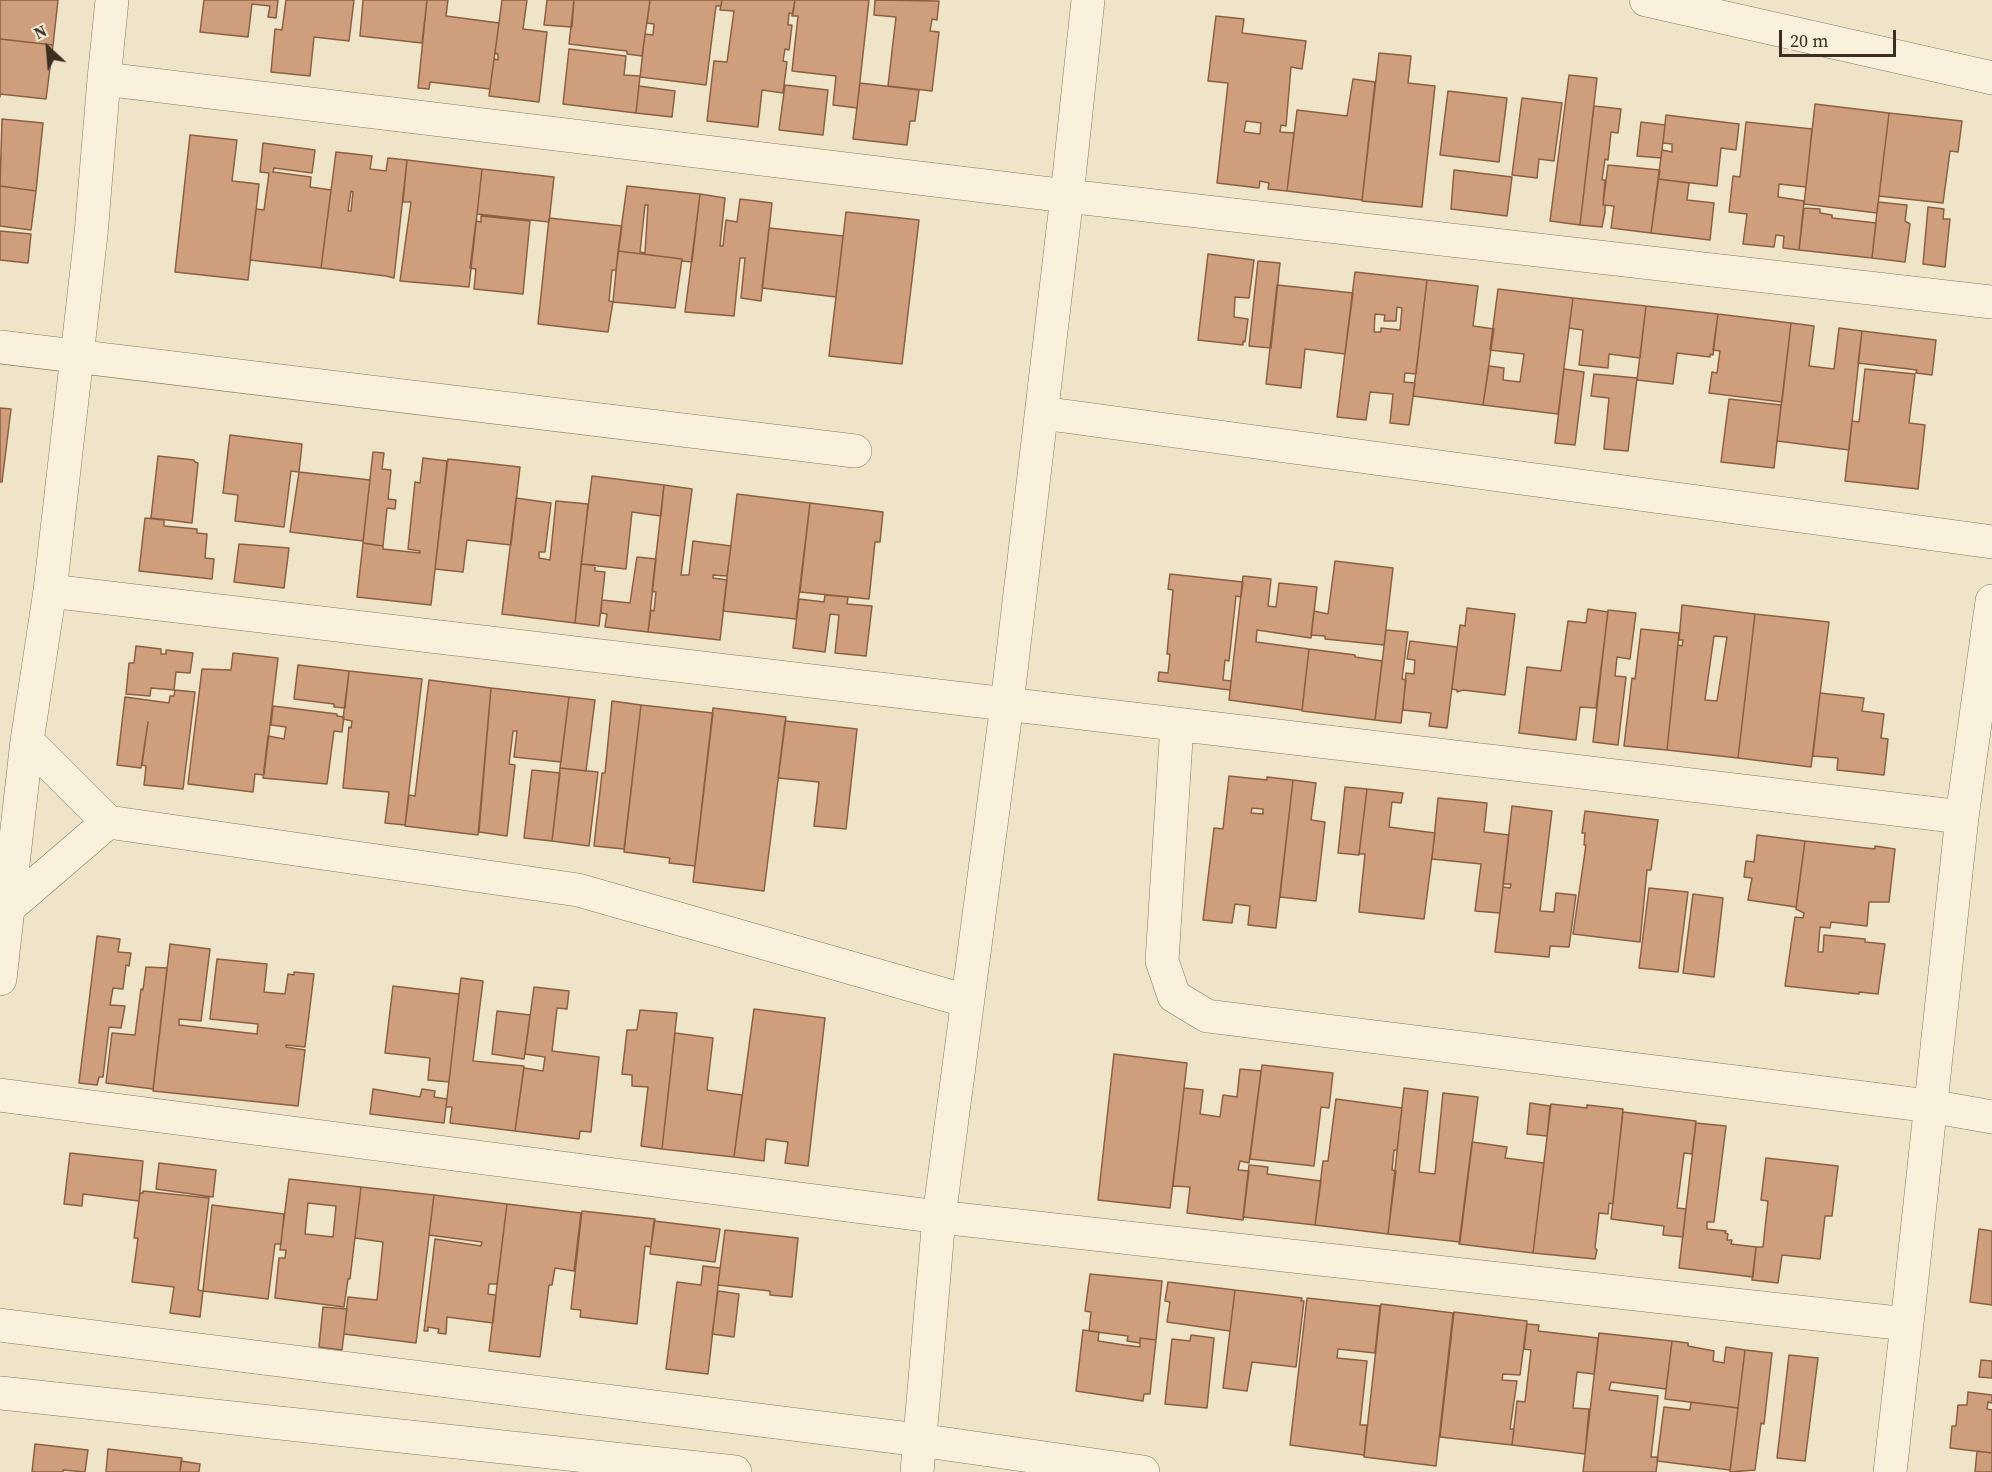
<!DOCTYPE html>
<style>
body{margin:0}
#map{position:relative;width:1992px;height:1472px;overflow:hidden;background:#f0e4c8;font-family:"Source Serif 4",serif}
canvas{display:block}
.north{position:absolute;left:18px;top:18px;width:60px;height:60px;-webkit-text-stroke:4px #f7eed8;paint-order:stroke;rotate:334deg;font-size:16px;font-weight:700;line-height:24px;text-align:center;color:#3d2e20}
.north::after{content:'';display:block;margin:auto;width:21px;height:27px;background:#3d2e20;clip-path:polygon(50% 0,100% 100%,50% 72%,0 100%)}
.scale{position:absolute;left:1779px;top:30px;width:117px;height:27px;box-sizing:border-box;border:3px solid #3d2e20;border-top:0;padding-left:8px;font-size:18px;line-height:21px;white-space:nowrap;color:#3d2e20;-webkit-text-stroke:4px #f7eed8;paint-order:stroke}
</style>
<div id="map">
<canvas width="1992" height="1472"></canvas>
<div class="north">N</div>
<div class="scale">20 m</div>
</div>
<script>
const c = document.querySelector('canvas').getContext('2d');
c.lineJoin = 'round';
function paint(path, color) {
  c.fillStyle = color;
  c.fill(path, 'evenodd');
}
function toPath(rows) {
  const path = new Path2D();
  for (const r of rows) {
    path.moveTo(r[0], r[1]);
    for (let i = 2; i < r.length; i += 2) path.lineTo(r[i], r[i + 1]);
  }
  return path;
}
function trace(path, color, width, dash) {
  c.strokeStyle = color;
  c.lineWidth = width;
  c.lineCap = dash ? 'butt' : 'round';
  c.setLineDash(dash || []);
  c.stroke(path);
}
const building = toPath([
 [0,0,58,0,53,45,0,39,0,0],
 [204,0,278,0,276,18,268,17,270,6,252,4,248,37,200,32,204,0],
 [286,0,354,0,349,41,314,37,310,76,271,72,275,29,282,30,286,0],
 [363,0,427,0,422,43,360,36,363,0],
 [427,0,448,0,446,16,499,23,490,89,430,82,429,89,418,88,427,0],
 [502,0,527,0,523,29,547,32,539,102,489,96,494,59,498,60,498,54,495,53,502,0],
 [547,0,574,0,572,27,544,25,547,0],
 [574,0,650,0,642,56,627,54,627,51,569,44,574,0],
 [650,0,722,0,721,6,716,6,706,85,640,77,645,34,653,35,654,24,647,23,650,0],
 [722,0,795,0,793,14,789,13,788,25,792,25,789,50,785,49,783,61,787,62,783,93,762,90,758,127,707,121,714,61,727,62,734,11,720,10,722,0],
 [795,0,869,0,857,108,833,105,836,76,792,71,798,16,792,16,795,0],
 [875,0,939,1,937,20,932,19,930,31,939,32,932,91,888,86,896,17,874,15,875,0],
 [1216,16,1244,19,1242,33,1306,41,1302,69,1291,67,1286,126,1281,125,1280,132,1294,133,1287,191,1268,189,1269,183,1260,181,1259,188,1217,183,1228,83,1208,81,1216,16],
 [1246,121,1261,123,1260,134,1244,132,1246,121],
 [0,39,53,45,46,99,0,94,0,97,0,39],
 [569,49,626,56,624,75,640,76,636,113,563,104,569,49],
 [1379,53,1411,56,1408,83,1435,86,1422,207,1362,201,1379,53],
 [1569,75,1597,78,1580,225,1550,221,1569,75],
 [1353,79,1375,82,1362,200,1287,191,1297,110,1347,116,1353,79],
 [860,83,919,90,915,121,910,121,907,145,853,139,860,83],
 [785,85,828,90,823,135,779,130,785,85],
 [639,86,675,91,672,117,636,113,639,86],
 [1448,91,1507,98,1499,162,1440,155,1448,91],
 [1522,98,1562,103,1554,161,1539,159,1537,178,1512,175,1522,98],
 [1815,104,1889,113,1877,213,1804,204,1815,104],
 [1594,106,1621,109,1618,133,1611,132,1608,160,1605,159,1602,180,1605,180,1603,205,1605,205,1605,212,1602,227,1580,225,1594,106],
 [1889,113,1962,121,1958,152,1950,151,1943,203,1879,196,1889,113],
 [1666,115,1739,124,1736,150,1721,148,1717,186,1658,179,1662,150,1672,152,1672,144,1663,143,1666,115],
 [2,119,43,123,36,191,0,186,2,119],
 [1641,122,1665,125,1661,158,1637,156,1641,122],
 [1746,122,1812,129,1806,187,1779,184,1778,197,1804,201,1799,250,1783,248,1784,236,1776,235,1774,247,1743,244,1747,214,1729,212,1733,176,1740,177,1746,122],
 [190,135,237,140,232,181,259,184,248,280,175,272,190,135],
 [263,143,315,150,312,173,274,168,273,172,311,177,310,187,331,190,321,268,250,260,256,209,264,210,269,173,260,172,263,143],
 [336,152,372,156,370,169,386,171,388,158,407,160,394,278,386,276,321,268,336,152],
 [351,191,353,192,351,211,348,211,351,191],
 [407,160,482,169,469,287,400,281,411,202,403,202,407,160],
 [1608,165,1660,170,1651,233,1611,228,1614,206,1603,205,1608,165],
 [482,169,554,177,549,222,477,214,482,169],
 [1454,170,1512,177,1507,216,1451,209,1454,170],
 [1658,179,1689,183,1687,200,1714,203,1710,240,1651,233,1658,179],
 [0,186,36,191,31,230,0,226,0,186],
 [627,186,700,194,692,262,682,261,682,259,618,251,627,186],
 [645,205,648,205,645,253,640,252,645,205],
 [700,194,725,198,720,246,723,246,726,220,737,222,740,199,772,203,761,301,741,298,745,258,740,258,734,316,685,312,700,194],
 [1878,202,1907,205,1905,221,1910,224,1905,262,1872,258,1878,202],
 [1928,207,1944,209,1943,219,1950,219,1945,267,1923,264,1928,207],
 [1804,208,1820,209,1820,213,1832,215,1832,218,1876,223,1872,258,1799,250,1804,208],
 [846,212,919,220,902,364,829,356,846,212],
 [481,216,530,221,523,294,474,289,476,269,470,268,476,221,481,222,481,216],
 [549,218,622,226,616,270,612,270,609,301,613,302,608,332,538,324,549,218],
 [769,228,843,236,836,297,762,288,769,228],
 [0,231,31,234,28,263,0,260,0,231],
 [618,251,682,259,675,308,613,302,618,251],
 [1208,254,1254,260,1249,298,1235,297,1234,317,1248,319,1245,342,1243,341,1243,345,1198,340,1208,254],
 [1258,261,1280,263,1271,348,1249,346,1258,261],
 [1355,272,1427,280,1416,374,1405,373,1404,382,1415,383,1409,425,1390,423,1393,394,1370,392,1366,420,1337,417,1355,272],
 [1397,307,1402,308,1400,330,1381,328,1381,332,1374,332,1375,314,1385,315,1384,321,1396,321,1397,307],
 [1427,280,1478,286,1473,326,1494,329,1483,405,1413,396,1427,280],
 [1277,285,1353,293,1345,354,1305,349,1301,388,1266,384,1277,285],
 [1498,289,1573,298,1558,414,1483,405,1489,366,1504,368,1503,380,1520,382,1524,354,1490,350,1498,289],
 [1573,298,1646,306,1640,358,1609,354,1608,368,1579,365,1583,330,1569,328,1573,298],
 [1646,306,1718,314,1713,355,1710,354,1710,357,1677,353,1673,384,1637,380,1646,306],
 [1718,314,1791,323,1782,402,1709,393,1712,372,1717,373,1720,351,1713,350,1718,314],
 [1791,323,1814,326,1809,366,1834,369,1839,328,1862,331,1849,450,1777,441,1791,323],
 [1862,331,1936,340,1932,375,1916,373,1917,370,1858,363,1862,331],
 [1564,369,1584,372,1575,445,1555,443,1564,369],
 [1865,369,1915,374,1909,423,1925,425,1918,489,1845,481,1852,421,1859,422,1865,369],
 [1594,374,1637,378,1628,451,1604,449,1609,398,1591,396,1594,374],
 [1729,399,1781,405,1774,468,1721,462,1729,399],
 [0,408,11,409,2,482,0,482,0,408],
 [230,435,302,444,299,472,291,471,284,527,235,521,238,495,223,493,230,435],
 [373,452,384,453,382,469,391,470,388,499,396,500,395,509,387,508,383,546,363,543,373,452],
 [158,456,194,460,195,462,198,463,192,523,151,518,158,456],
 [423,458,447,461,431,605,357,597,363,543,383,546,383,549,420,553,420,551,408,549,415,482,420,483,423,458],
 [448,459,520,467,511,545,467,540,463,572,435,569,448,459],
 [299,472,370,480,363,541,290,532,299,472],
 [592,476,664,485,661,516,632,512,626,569,581,564,592,476],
 [664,485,692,489,681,575,689,575,693,541,731,546,727,576,713,575,713,578,727,580,720,640,648,632,651,610,654,611,656,592,652,591,664,485],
 [737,494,810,503,796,619,723,611,737,494],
 [516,498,551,503,545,552,539,552,539,558,550,560,556,501,588,504,575,623,502,614,516,498],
 [810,503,883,512,880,542,875,542,869,599,800,592,810,503],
 [145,518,164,520,164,526,197,529,197,533,207,534,205,558,214,559,212,579,139,571,145,518],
 [239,544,289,548,284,588,234,582,239,544],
 [637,557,656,559,648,632,605,627,607,614,601,613,602,600,630,603,637,557],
 [1335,561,1393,568,1384,645,1325,639,1325,636,1311,635,1314,611,1328,614,1335,561],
 [581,564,595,565,595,571,605,572,599,626,575,623,581,564],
 [1170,574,1243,582,1241,597,1236,596,1229,661,1225,660,1223,680,1231,681,1230,690,1158,681,1159,672,1168,673,1170,654,1167,654,1173,590,1168,589,1170,574],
 [1243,576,1271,579,1268,606,1276,607,1279,583,1317,587,1311,638,1257,630,1256,642,1309,649,1302,710,1229,700,1243,576],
 [825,595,848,597,847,604,872,606,866,656,835,653,839,615,830,614,825,652,793,648,799,599,824,602,825,595],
 [1682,605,1755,614,1738,758,1667,750,1678,645,1682,646,1683,640,1679,640,1682,605],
 [1714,636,1727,637,1717,701,1705,700,1714,636],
 [1467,608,1515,614,1505,695,1463,690,1457,692,1457,690,1452,689,1460,625,1465,626,1467,608],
 [1588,609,1608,612,1596,708,1580,707,1576,740,1519,733,1527,667,1561,671,1568,621,1586,623,1588,609],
 [1608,610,1636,613,1630,659,1617,657,1615,676,1626,677,1618,745,1593,742,1608,610],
 [1755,614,1829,622,1811,767,1738,758,1755,614],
 [1641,629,1679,633,1667,750,1624,746,1632,678,1635,679,1641,629],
 [1386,630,1408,632,1402,679,1406,680,1401,723,1375,720,1386,630],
 [1410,641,1457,647,1447,728,1429,726,1431,713,1403,710,1406,673,1414,674,1415,660,1407,659,1410,641],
 [136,646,161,649,161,654,166,654,166,650,193,653,190,673,176,672,174,690,151,688,150,696,126,694,129,663,134,663,136,646],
 [1309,649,1355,655,1355,657,1382,661,1375,720,1302,711,1309,649],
 [233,653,278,658,264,775,255,774,253,792,188,784,202,669,231,670,233,653],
 [298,665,349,671,345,708,334,707,334,704,294,699,298,665],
 [349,671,422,679,405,825,385,823,389,792,343,788,349,727,351,728,352,721,343,719,349,671],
 [429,680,491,688,478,835,405,826,409,795,415,796,429,680],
 [491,688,569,697,561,762,514,757,517,731,513,731,509,764,515,765,507,836,479,832,491,688],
 [175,690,195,692,183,789,144,785,146,766,142,765,148,722,141,768,117,765,125,697,169,703,170,696,174,696,175,690],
 [1820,693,1864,698,1862,711,1884,714,1881,738,1888,739,1884,775,1837,770,1838,758,1813,756,1820,693],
 [569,697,595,700,586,771,560,768,569,697],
 [612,701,641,705,624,849,594,846,602,773,605,773,612,701],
 [641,705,713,713,695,866,669,863,670,858,624,852,641,705],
 [273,706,337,714,337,716,344,717,342,732,334,731,327,784,263,778,268,736,284,739,286,727,271,725,273,706],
 [713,708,786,717,764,891,693,882,713,708],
 [785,721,857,729,846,829,814,826,819,782,778,778,785,721],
 [560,768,598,772,589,846,552,841,560,768],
 [532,770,560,773,552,841,524,838,532,770],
 [1229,776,1267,780,1267,777,1293,780,1276,928,1248,925,1250,906,1235,904,1232,923,1203,920,1214,828,1223,829,1229,776],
 [1252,808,1263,809,1263,814,1251,813,1252,808],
 [1293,780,1316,783,1311,820,1325,822,1316,901,1280,897,1293,780],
 [1345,787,1367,789,1359,855,1338,853,1345,787],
 [1367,789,1403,793,1401,803,1392,802,1389,827,1435,833,1424,919,1359,912,1365,854,1359,854,1367,789],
 [1438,798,1487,803,1484,832,1509,835,1500,913,1475,911,1481,864,1432,859,1438,798],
 [1512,806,1552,811,1540,911,1554,912,1556,893,1576,895,1569,947,1550,946,1549,957,1495,952,1503,887,1510,888,1511,884,1503,884,1512,806],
 [1585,811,1658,820,1651,870,1647,870,1640,942,1573,934,1586,845,1584,845,1585,833,1582,833,1585,811],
 [1757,835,1805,841,1796,907,1748,900,1752,878,1744,877,1746,861,1754,862,1757,835],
 [1805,841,1875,849,1875,846,1895,849,1889,902,1869,902,1867,926,1831,922,1830,928,1820,927,1818,952,1823,952,1824,935,1865,939,1865,942,1885,944,1878,994,1859,992,1859,994,1785,986,1795,917,1803,918,1804,913,1796,909,1805,841],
 [1649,888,1688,892,1678,972,1639,968,1649,888],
 [1693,894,1723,898,1714,977,1683,973,1693,894],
 [97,936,120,939,118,952,131,953,129,966,126,965,123,989,113,988,110,1005,125,1006,121,1028,109,1027,103,1077,99,1077,97,1085,79,1083,97,936],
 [170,944,210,949,201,1021,179,1019,179,1025,257,1034,258,1024,210,1019,217,959,267,964,264,992,285,994,288,974,294,975,294,972,314,974,305,1047,286,1045,286,1047,305,1050,298,1106,153,1091,170,944],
 [146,967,167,968,153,1089,106,1083,112,1033,135,1035,141,989,143,990,146,967],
 [461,978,483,981,473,1061,524,1066,515,1131,450,1123,452,1107,446,1107,461,978],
 [393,986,459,994,449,1082,428,1080,430,1058,385,1053,393,986],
 [534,987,569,991,567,1009,557,1008,552,1051,599,1057,591,1132,580,1131,579,1139,515,1131,524,1068,543,1071,545,1057,525,1054,534,987],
 [754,1009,825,1018,808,1166,785,1163,788,1142,766,1139,764,1161,734,1157,754,1009],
 [640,1010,677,1013,662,1149,641,1146,648,1087,632,1086,632,1075,622,1074,627,1030,637,1030,640,1010],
 [497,1011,530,1015,524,1059,492,1054,497,1011],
 [675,1033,713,1038,707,1090,742,1095,734,1157,662,1149,675,1033],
 [1114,1054,1187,1063,1170,1208,1098,1200,1114,1054],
 [1262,1065,1333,1073,1329,1108,1321,1107,1314,1166,1250,1159,1262,1065],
 [1240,1069,1261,1071,1249,1163,1240,1161,1238,1170,1249,1171,1243,1220,1187,1213,1190,1187,1173,1186,1184,1088,1203,1090,1200,1114,1220,1117,1223,1095,1237,1097,1240,1069],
 [1404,1088,1428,1091,1419,1172,1435,1174,1443,1093,1478,1097,1460,1242,1388,1234,1404,1088],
 [373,1089,420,1097,422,1089,435,1091,434,1097,447,1099,444,1123,370,1114,373,1089],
 [1336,1099,1402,1108,1397,1150,1394,1150,1392,1170,1396,1171,1388,1234,1315,1225,1323,1161,1328,1161,1336,1099],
 [1530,1103,1550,1106,1547,1136,1527,1134,1530,1103],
 [1551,1104,1587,1108,1587,1105,1623,1109,1613,1204,1609,1203,1608,1214,1599,1213,1595,1248,1597,1250,1595,1259,1533,1253,1551,1104],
 [1623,1112,1696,1121,1692,1154,1684,1153,1677,1208,1686,1209,1683,1237,1663,1235,1664,1226,1611,1219,1623,1112],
 [1696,1123,1726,1126,1714,1222,1707,1222,1707,1229,1726,1231,1725,1233,1728,1234,1727,1240,1732,1240,1731,1244,1756,1247,1753,1277,1679,1268,1696,1123],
 [1472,1142,1507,1147,1505,1158,1544,1163,1533,1253,1459,1244,1472,1142],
 [70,1153,143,1161,139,1201,83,1194,82,1206,64,1204,70,1153],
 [1766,1158,1838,1166,1832,1216,1825,1216,1820,1259,1782,1255,1778,1283,1752,1280,1756,1247,1763,1247,1768,1201,1761,1200,1766,1158],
 [159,1163,216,1170,213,1197,156,1189,159,1163],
 [1249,1165,1268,1167,1267,1174,1321,1181,1315,1225,1243,1217,1249,1165],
 [289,1179,361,1187,350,1279,348,1279,344,1307,275,1298,279,1258,285,1258,286,1250,280,1250,289,1179],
 [308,1203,336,1206,333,1237,305,1234,308,1203],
 [361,1187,434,1195,416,1343,344,1334,348,1297,377,1300,383,1242,355,1238,361,1187],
 [143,1191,209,1198,198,1290,203,1291,200,1317,170,1313,174,1287,132,1282,138,1238,134,1238,140,1193,143,1193,143,1191],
 [434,1195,507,1204,497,1284,489,1284,488,1294,496,1295,493,1323,447,1317,446,1334,438,1333,439,1329,428,1327,428,1331,424,1331,435,1239,481,1246,482,1242,429,1235,434,1195],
 [507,1204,581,1213,574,1271,555,1268,552,1285,549,1285,540,1357,489,1351,507,1204],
 [212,1205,284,1214,281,1244,275,1244,268,1299,203,1291,212,1205],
 [582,1211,655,1219,651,1247,645,1246,637,1324,580,1317,581,1310,571,1309,582,1211],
 [654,1221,720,1229,715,1262,650,1254,654,1221],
 [1979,1229,1992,1231,1992,1305,1970,1302,1979,1229],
 [725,1230,798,1238,792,1297,770,1295,770,1291,718,1285,725,1230],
 [703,1266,720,1268,708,1374,666,1369,677,1282,701,1285,703,1266],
 [1090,1274,1162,1281,1156,1340,1140,1338,1140,1343,1127,1341,1128,1336,1089,1331,1091,1312,1085,1311,1090,1274],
 [1168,1282,1235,1290,1230,1331,1167,1322,1170,1302,1165,1301,1168,1282],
 [1235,1290,1302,1298,1301,1301,1304,1301,1296,1367,1252,1362,1247,1391,1223,1388,1235,1290],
 [718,1291,739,1294,734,1337,712,1334,718,1291],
 [1307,1298,1380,1306,1375,1353,1338,1349,1337,1358,1367,1361,1360,1425,1367,1425,1364,1455,1290,1445,1307,1298],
 [1381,1304,1453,1313,1436,1466,1364,1457,1381,1304],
 [323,1307,347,1309,342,1350,319,1347,323,1307],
 [1454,1312,1527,1321,1520,1375,1503,1374,1502,1380,1517,1381,1510,1429,1514,1429,1512,1445,1440,1437,1454,1312],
 [1527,1324,1539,1325,1538,1331,1598,1338,1594,1374,1577,1372,1573,1408,1589,1409,1585,1454,1512,1445,1517,1401,1525,1402,1531,1350,1524,1349,1527,1324],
 [1083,1330,1099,1332,1098,1341,1124,1345,1140,1347,1140,1338,1156,1340,1150,1394,1144,1394,1143,1401,1076,1391,1083,1330],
 [1599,1333,1672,1341,1666,1389,1611,1382,1609,1390,1658,1396,1651,1457,1658,1457,1656,1472,1583,1472,1599,1333],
 [1191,1335,1214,1338,1207,1408,1165,1404,1172,1339,1190,1341,1191,1335],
 [1672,1341,1688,1343,1688,1346,1714,1351,1713,1361,1724,1363,1726,1347,1745,1350,1738,1408,1665,1399,1672,1341],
 [1745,1350,1772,1353,1764,1424,1761,1423,1755,1470,1730,1472,1745,1350],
 [1789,1355,1818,1358,1805,1461,1777,1458,1789,1355],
 [1981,1360,1992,1361,1992,1378,1979,1377,1981,1360],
 [1968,1392,1992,1395,1992,1403,1988,1402,1987,1409,1992,1410,1992,1453,1950,1448,1952,1426,1956,1426,1958,1405,1967,1405,1968,1392],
 [1691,1402,1738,1408,1730,1470,1657,1461,1664,1407,1690,1410,1691,1402],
 [35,1444,88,1450,85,1472,63,1470,63,1472,32,1472,35,1444],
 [108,1449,182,1458,180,1472,106,1472,108,1449],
 [1977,1451,1992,1453,1992,1472,1975,1472,1977,1451],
 [181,1461,200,1464,199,1472,180,1472,181,1461]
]);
const minor = toPath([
 [112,0,104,79,1067,196,1992,302],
 [1646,0,1992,78],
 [0,347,855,451],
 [1042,413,1992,542],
 [50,591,91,234,104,79],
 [1177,724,1162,961,1174,996,1207,1016,1930,1106,1992,1117],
 [27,741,108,822,578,890,967,1001],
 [9,907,108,822],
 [0,979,27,741,50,591,1962,817,1992,601],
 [0,1095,939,1217,1907,1324,1962,817],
 [0,1325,919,1440,1143,1472],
 [0,1393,735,1472],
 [917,1472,939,1217,1007,704,1067,196,1088,0],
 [1890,1472,1907,1324]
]);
paint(building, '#cf9f7d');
trace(building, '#8d5f41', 1.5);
trace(minor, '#8d765c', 34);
trace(minor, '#faf1dc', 33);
</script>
